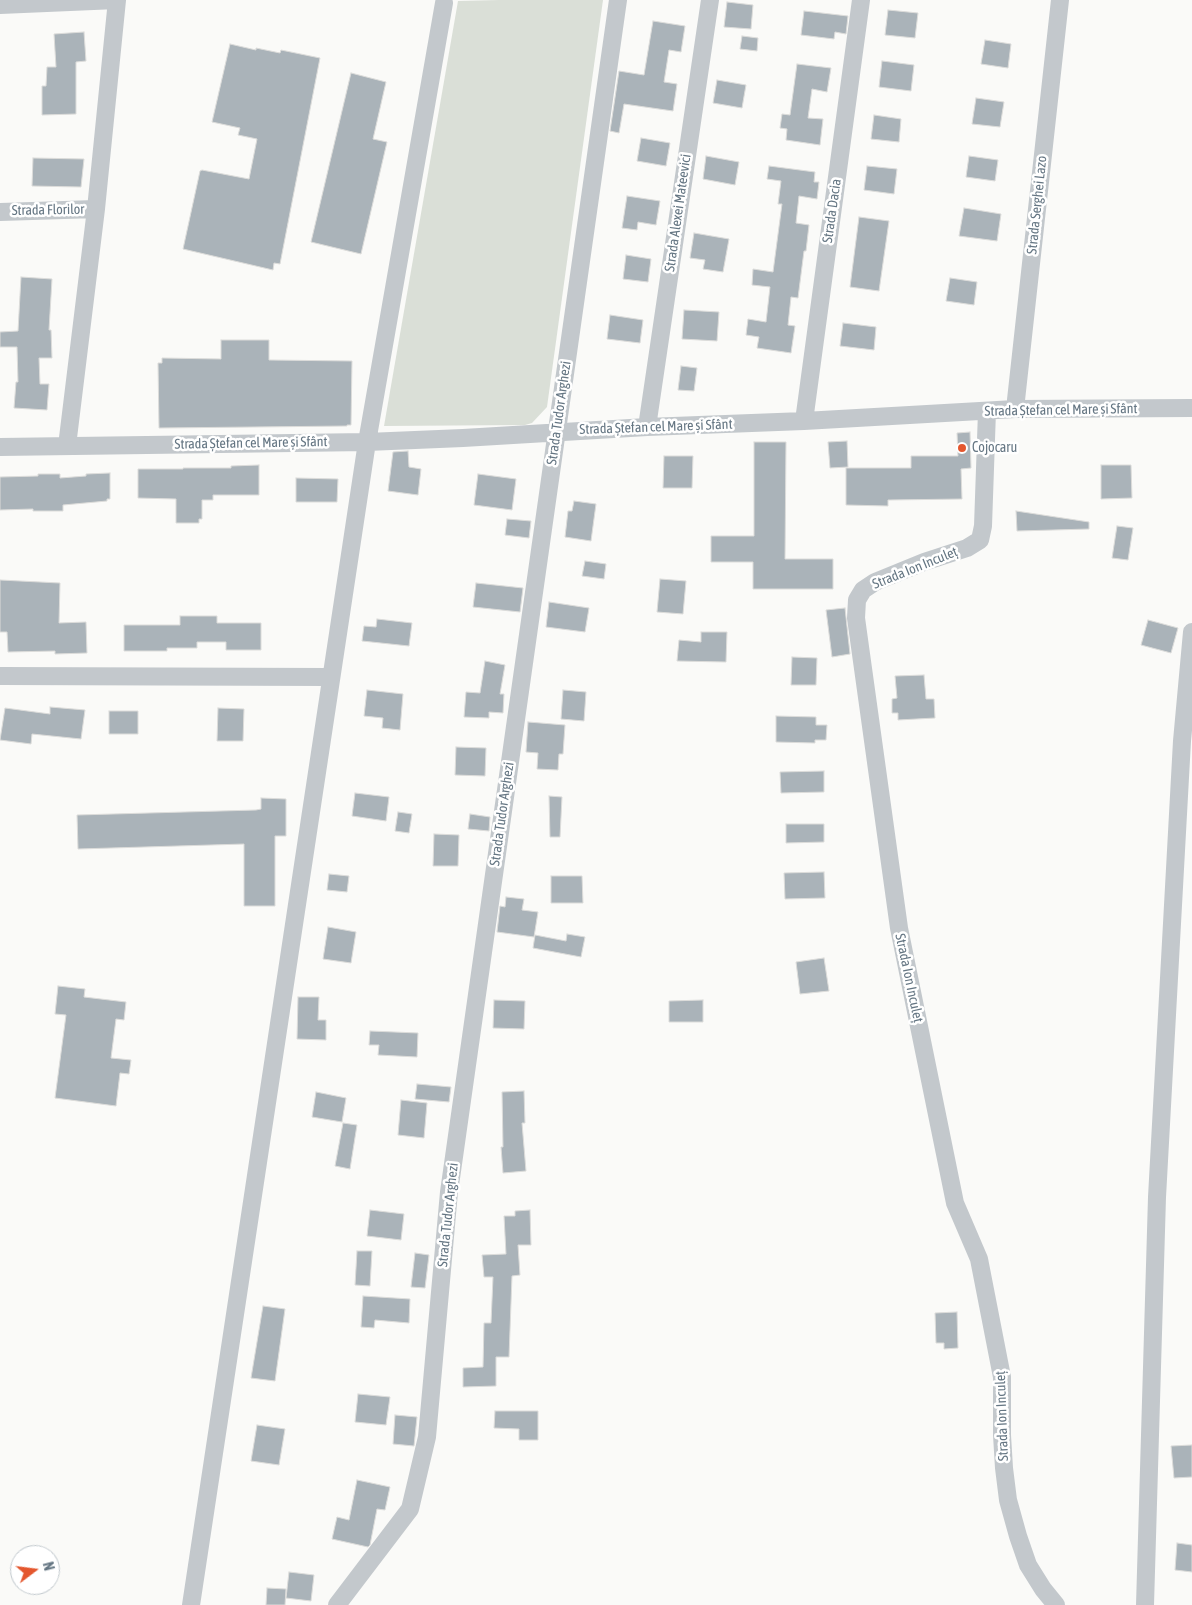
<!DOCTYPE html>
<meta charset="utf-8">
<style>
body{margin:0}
#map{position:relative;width:1192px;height:1605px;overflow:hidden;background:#fafaf8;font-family:"Asap Condensed",sans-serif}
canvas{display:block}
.north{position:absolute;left:10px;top:1545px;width:50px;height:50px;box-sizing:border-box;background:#fff;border:1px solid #c1c8cd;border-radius:50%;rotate:75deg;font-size:14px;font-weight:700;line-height:20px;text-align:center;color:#657683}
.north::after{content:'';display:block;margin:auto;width:18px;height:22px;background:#e4572e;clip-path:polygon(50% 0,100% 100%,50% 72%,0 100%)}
</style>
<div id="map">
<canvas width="1192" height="1605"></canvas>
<div class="north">N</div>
</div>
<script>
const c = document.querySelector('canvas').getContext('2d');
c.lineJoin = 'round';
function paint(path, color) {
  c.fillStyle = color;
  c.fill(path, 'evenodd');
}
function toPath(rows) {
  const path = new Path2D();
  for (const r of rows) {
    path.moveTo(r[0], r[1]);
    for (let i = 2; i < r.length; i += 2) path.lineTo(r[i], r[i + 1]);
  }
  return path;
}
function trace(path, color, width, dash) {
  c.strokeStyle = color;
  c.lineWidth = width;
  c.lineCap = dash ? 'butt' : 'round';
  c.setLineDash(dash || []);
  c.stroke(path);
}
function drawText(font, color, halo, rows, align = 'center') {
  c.font = font + ' "Asap Condensed",sans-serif';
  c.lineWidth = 5;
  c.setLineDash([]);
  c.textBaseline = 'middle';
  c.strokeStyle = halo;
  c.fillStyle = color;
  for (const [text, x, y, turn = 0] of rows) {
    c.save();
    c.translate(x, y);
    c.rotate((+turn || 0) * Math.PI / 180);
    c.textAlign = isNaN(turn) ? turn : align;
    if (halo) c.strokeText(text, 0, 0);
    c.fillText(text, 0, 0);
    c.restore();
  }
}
const green = toPath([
 [499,0,603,0,547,407,532,423,525,425,384,426,458,1]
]);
const building = toPath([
 [727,2,753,5,751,29,724,27,727,2],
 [888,10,918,13,915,38,885,35,888,10],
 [804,11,848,16,846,34,835,32,834,39,801,35,804,11],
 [653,21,685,26,681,52,669,50,664,82,677,84,673,111,624,104,619,133,610,131,619,71,644,75,653,21],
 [84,32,86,61,76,62,76,114,42,115,42,86,46,86,47,67,56,67,54,34,84,32],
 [742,36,758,38,757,51,740,49,742,36],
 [985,40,1011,44,1008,68,981,64,985,40],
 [230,44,256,50,256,48,280,53,281,50,320,58,280,264,274,263,273,270,183,249,200,171,202,170,249,179,257,139,238,135,240,128,212,122,230,44],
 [882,61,914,65,911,91,879,87,882,61],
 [797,64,831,68,827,92,812,89,808,118,823,119,820,145,786,140,787,129,780,128,782,114,790,115,797,64],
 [351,73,386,82,373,139,387,142,361,254,311,242,351,73],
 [717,80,746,85,742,108,713,103,717,80],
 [976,98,1004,102,1000,127,972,124,976,98],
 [874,115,901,119,899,142,871,139,874,115],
 [641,138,670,143,666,166,637,161,641,138],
 [706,156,739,162,735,185,703,179,706,156],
 [969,156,998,160,995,181,966,177,969,156],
 [33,158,84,159,81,187,32,186,33,158],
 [769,166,815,172,814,182,819,182,817,199,799,196,796,223,809,225,806,251,804,251,798,298,791,297,788,325,795,326,791,353,757,348,759,337,746,335,748,319,766,322,770,287,752,285,753,269,773,272,782,204,778,204,781,181,767,179,769,166],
 [867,166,897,169,894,194,864,190,867,166],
 [627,196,660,201,656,225,638,222,637,230,622,228,627,196],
 [964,208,1001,214,997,241,959,236,964,208],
 [859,217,889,221,879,291,850,287,859,217],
 [694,233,729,239,723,272,703,269,705,260,690,258,694,233],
 [626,255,651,259,648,282,623,279,626,255],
 [21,277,52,279,49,330,51,330,52,358,39,358,40,384,49,384,47,410,14,408,16,382,18,382,17,347,0,347,0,332,18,331,21,277],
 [950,278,977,282,974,305,946,301,950,278],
 [684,310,719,312,717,341,682,339,684,310],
 [610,315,643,320,640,343,607,339,610,315],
 [843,323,876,327,874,350,840,346,843,323],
 [221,340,269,340,269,360,352,361,351,425,347,425,347,426,159,428,158,363,162,363,162,358,221,359,221,340],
 [681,366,697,368,694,391,678,390,681,366],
 [970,432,971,468,961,469,962,499,888,500,888,506,846,505,846,468,911,468,911,456,958,456,957,433,970,432],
 [847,441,848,467,830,468,828,442,847,441],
 [754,442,786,442,785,559,833,559,833,589,753,589,753,562,711,562,711,536,754,536,754,442],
 [408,451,409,467,421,469,418,495,388,491,393,452,408,451],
 [664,456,693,456,692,488,663,488,664,456],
 [259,465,259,495,213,495,213,500,202,500,202,519,199,519,199,523,176,523,176,499,138,498,138,469,183,469,183,468,231,468,231,466,259,465],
 [1101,465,1131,465,1132,498,1101,499,1101,465],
 [110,473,110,499,107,499,107,501,63,505,63,511,33,511,33,509,0,510,0,477,38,476,38,474,60,474,60,478,86,476,86,474,110,473],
 [478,474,516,479,512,510,474,505,478,474],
 [296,478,338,479,337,502,296,502,296,478],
 [574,501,596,504,591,541,565,537,568,511,572,511,574,501],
 [1016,511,1089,522,1089,529,1017,531,1016,511],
 [507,519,531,521,529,538,505,535,507,519],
 [1117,526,1133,528,1128,560,1112,558,1117,526],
 [585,561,606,564,604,579,582,576,585,561],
 [660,579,686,581,683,614,657,612,660,579],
 [0,580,60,583,59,623,86,622,87,653,55,654,55,651,8,652,7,632,0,632,0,580],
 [476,583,523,588,520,612,473,607,476,583],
 [549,602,589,608,585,632,546,627,549,602],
 [845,608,850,654,832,657,826,610,845,608],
 [180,616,217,616,217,623,261,623,261,650,226,650,226,642,197,642,197,648,167,648,167,651,124,651,124,625,180,625,180,616],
 [377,619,412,623,409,646,362,641,364,626,376,627,377,619],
 [1148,620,1178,628,1171,653,1141,645,1148,620],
 [701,632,727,632,726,662,677,661,679,640,701,642,701,632],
 [792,657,817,658,816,685,791,685,792,657],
 [485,661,505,665,500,694,504,694,503,713,489,712,489,718,464,717,466,692,480,693,485,661],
 [924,675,926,699,934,699,935,718,898,720,898,713,892,713,892,699,897,698,895,676,924,675],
 [367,690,403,694,400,730,382,728,383,718,364,716,367,690],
 [563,690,586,692,584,721,561,719,563,690],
 [50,707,85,710,81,739,32,734,31,744,0,740,5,708,50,714,50,707],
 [218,708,244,709,243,741,217,741,218,708],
 [109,711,138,711,138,734,109,734,109,711],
 [776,716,816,717,816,725,827,725,826,740,815,740,815,743,776,742,776,716],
 [528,722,565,725,563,754,559,754,558,770,537,769,538,753,526,752,528,722],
 [456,747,486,748,485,776,455,775,456,747],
 [824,771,824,792,781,793,780,772,824,771],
 [355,793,389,797,386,821,352,816,355,793],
 [549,796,562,797,560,837,550,837,549,796],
 [261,798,286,799,286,836,275,836,275,906,244,906,244,844,78,849,77,815,256,810,261,809,261,798],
 [398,812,412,814,409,833,395,831,398,812],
 [470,814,490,817,489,831,468,829,470,814],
 [786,824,824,824,824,842,786,843,786,824],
 [434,834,459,835,458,866,433,866,434,834],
 [824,872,825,898,785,899,784,873,824,872],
 [329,874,349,876,347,892,327,890,329,874],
 [551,876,582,876,583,903,551,903,551,876],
 [506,897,524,899,522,910,538,912,534,937,497,932,500,906,505,907,506,897],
 [328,927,356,932,351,963,323,959,328,927],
 [567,934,585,937,581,957,533,948,535,935,566,941,567,934],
 [824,958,829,991,800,994,796,962,824,958],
 [58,986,85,989,84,997,126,1002,124,1020,116,1019,111,1058,131,1060,129,1074,120,1073,116,1106,55,1098,66,1015,55,1014,58,986],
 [298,997,319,997,318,1020,326,1020,326,1040,297,1039,298,997],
 [494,1000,525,1001,524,1029,493,1028,494,1000],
 [703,1000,703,1022,669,1022,669,1001,703,1000],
 [370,1031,418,1033,417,1057,378,1055,379,1045,369,1045,370,1031],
 [417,1084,451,1087,449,1102,415,1099,417,1084],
 [524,1091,525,1123,522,1123,526,1171,503,1173,501,1147,503,1147,502,1092,524,1091],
 [316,1092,346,1098,342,1122,312,1117,316,1092],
 [401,1100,427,1103,424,1138,398,1135,401,1100],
 [343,1123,357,1125,350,1169,335,1166,343,1123],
 [370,1210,404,1214,401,1240,367,1236,370,1210],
 [530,1210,531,1245,518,1245,520,1275,512,1276,509,1357,496,1357,496,1386,463,1387,463,1368,483,1367,484,1323,491,1323,493,1277,484,1277,482,1255,506,1254,504,1216,515,1216,515,1211,530,1210],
 [357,1251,372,1251,370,1286,355,1285,357,1251],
 [415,1253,429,1255,425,1288,411,1287,415,1253],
 [363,1296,410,1299,409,1323,375,1320,374,1328,361,1327,363,1296],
 [263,1306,285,1309,275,1381,251,1378,263,1306],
 [957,1312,958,1348,944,1349,944,1343,936,1343,935,1313,957,1312],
 [358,1394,390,1397,386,1425,355,1422,358,1394],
 [495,1411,538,1411,538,1440,519,1440,519,1429,494,1428,495,1411],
 [395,1415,417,1417,414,1446,393,1444,395,1415],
 [257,1425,285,1429,279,1465,251,1461,257,1425],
 [1192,1445,1192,1477,1174,1478,1171,1446,1192,1445],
 [357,1480,390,1487,385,1510,377,1509,370,1545,368,1547,332,1539,337,1517,349,1520,357,1480],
 [1177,1543,1192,1545,1192,1572,1175,1570,1177,1543],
 [289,1572,314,1575,311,1601,286,1598,289,1572],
 [267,1588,286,1589,285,1605,266,1605,267,1588]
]);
const minor = toPath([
 [0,5,117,0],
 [0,212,96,209],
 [1015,409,1060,0],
 [987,411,983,526,980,540,967,548,924,562,875,582,863,590,857,600,856,618,899,928,955,1203,979,1259,1002,1377,1002,1435,1004,1468,1008,1500,1018,1536,1028,1565,1043,1589,1056,1605],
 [804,421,861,0],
 [647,427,710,0],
 [67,446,96,209,117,0],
 [0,447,367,442,463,438,647,427,804,421,1015,409,1192,408],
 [0,676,330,677],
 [191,1605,367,442,444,3],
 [337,1605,410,1509,427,1437,449,1192,618,0],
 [1145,1605,1157,1197,1182,741,1192,632]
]);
const markers = [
 [962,448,5,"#e4572e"]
];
const streetNames = [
 ["Strada Serghei Lazo",1037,205,-84],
 ["Strada Florilor",48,210,-1],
 ["Strada Dacia",832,211,-82],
 ["Strada Alexei Mateevici",678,213,-82],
 ["Strada Ștefan cel Mare și Sfânt",1061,410,-1],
 ["Strada Tudor Arghezi",559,413,-82],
 ["Strada Ștefan cel Mare și Sfânt",656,427,-2],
 ["Strada Ștefan cel Mare și Sfânt",251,443,-1],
 ["Strada Ion Inculeț",915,568,-22],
 ["Strada Tudor Arghezi",502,814,-82],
 ["Strada Ion Inculeț",909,978,78],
 ["Strada Tudor Arghezi",448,1215,-84],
 ["Strada Ion Inculeț",1002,1416,-92]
];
const poiNames = [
 ["Cojocaru",972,448]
];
paint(green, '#dadfd7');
paint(building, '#aab3b9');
trace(building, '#dcdcda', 1);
trace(minor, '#c3c8cc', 18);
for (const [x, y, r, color] of markers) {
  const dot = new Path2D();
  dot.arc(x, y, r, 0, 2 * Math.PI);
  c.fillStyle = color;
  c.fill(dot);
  trace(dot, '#fff', 2);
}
drawText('14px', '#657683', '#fff', streetNames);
drawText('14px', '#657683', '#fff', poiNames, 'left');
</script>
